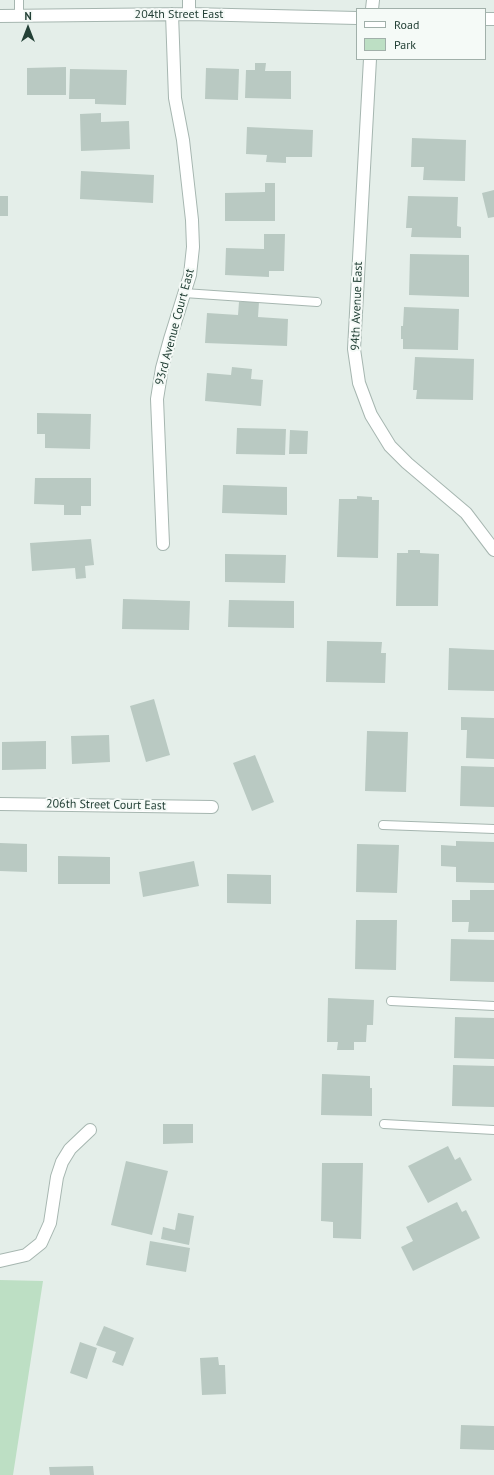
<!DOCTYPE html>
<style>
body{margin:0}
#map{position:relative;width:494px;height:1475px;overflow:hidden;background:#e4eee9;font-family:"PT Sans",sans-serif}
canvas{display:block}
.legend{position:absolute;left:356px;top:8px;width:130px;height:52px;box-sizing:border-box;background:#f5faf7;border:1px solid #a1b0aa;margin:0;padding:5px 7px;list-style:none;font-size:12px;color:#234036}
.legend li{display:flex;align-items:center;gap:8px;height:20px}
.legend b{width:20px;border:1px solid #a1b0aa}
.north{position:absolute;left:8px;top:8px;width:40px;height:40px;-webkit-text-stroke:3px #f5faf7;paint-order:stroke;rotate:0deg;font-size:11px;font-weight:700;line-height:16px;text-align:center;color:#234036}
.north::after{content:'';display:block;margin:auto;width:14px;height:18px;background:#234036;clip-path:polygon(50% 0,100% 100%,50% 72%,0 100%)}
</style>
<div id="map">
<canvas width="494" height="1475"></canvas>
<ul class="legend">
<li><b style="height:5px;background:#fff"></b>Road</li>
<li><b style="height:11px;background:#bddfc4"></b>Park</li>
</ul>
<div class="north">N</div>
</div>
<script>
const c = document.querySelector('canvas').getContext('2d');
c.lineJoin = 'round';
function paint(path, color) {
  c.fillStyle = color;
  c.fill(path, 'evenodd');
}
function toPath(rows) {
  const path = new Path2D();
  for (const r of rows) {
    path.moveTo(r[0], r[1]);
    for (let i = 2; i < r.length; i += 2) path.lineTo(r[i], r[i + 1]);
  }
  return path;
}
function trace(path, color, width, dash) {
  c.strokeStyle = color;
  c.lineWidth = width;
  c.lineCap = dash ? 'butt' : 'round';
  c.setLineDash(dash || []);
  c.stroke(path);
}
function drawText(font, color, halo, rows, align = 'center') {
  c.font = font + ' "PT Sans",sans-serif';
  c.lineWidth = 4;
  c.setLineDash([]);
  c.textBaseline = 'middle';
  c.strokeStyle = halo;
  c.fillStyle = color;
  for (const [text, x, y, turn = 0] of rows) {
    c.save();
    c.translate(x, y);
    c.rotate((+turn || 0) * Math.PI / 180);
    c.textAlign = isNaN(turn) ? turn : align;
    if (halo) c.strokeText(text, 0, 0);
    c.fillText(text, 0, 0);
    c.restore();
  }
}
const green = toPath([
 [0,1280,43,1281,13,1475,0,1475]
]);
const building = toPath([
 [255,63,266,63,265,71,291,71,291,99,245,98,246,70,255,70],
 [66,67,66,95,27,95,27,68],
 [206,68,239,69,238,100,205,99],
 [70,69,127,70,126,105,95,104,95,99,69,99],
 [101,113,101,122,129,121,130,149,81,151,80,114],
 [247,127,313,130,312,157,286,157,286,163,266,162,267,155,246,154],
 [412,138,466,140,465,181,423,180,424,167,411,167],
 [81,171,154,175,153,203,80,199],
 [265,183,275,183,275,221,225,221,225,193,265,192],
 [494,190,494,217,488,218,482,193],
 [0,196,8,196,8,216,0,216],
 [408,196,458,197,457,226,461,227,461,238,411,237,412,228,406,228],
 [264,234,285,234,284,271,269,271,269,277,225,275,226,248,264,249],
 [410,254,469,255,469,297,409,295],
 [239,302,259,302,258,317,288,319,287,346,205,343,207,313,238,315],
 [404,307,459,309,458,350,403,349,403,339,401,339,401,326,403,326],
 [415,357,474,359,473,400,416,399,417,390,413,390],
 [232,367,252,369,251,379,263,380,261,406,205,401,207,373,231,375],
 [37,413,91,414,90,449,45,448,45,434,37,434],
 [237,428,286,429,285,455,236,454],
 [290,430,308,431,307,454,289,454],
 [35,478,91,478,91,506,81,506,81,515,64,515,64,505,34,504],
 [223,485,287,487,287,515,222,513],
 [357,496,372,497,372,500,379,500,378,558,337,557,339,499,357,499],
 [91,539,94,565,85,566,86,578,76,579,75,568,32,571,30,543],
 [408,550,420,550,420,553,439,554,438,606,396,606,397,553,408,553],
 [225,554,286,555,285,583,225,582],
 [123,599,190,601,189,630,122,629],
 [229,600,294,601,294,628,228,627],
 [327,641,382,642,381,653,386,653,385,683,326,682],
 [449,648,494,650,494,691,448,690],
 [154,699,170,755,146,762,130,706],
 [461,717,494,718,494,759,466,758,467,730,461,730],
 [367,731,408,732,406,792,365,791],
 [109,735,110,762,72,764,71,736],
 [46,741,46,769,2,770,2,742],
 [255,755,274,802,252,811,233,763],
 [461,766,494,767,494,807,460,806],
 [456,841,494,842,494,883,456,882,456,867,441,866,441,845,456,846],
 [0,843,27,844,27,872,0,871],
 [357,844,399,845,397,893,356,892],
 [58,856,110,857,110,884,58,884],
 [194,861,199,886,143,897,139,872],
 [227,874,271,875,271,904,227,903],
 [470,890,494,890,494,932,468,932,469,922,452,922,452,900,470,900],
 [356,920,397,920,396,970,355,969],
 [451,939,494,940,494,982,450,981],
 [328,998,374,1000,373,1025,367,1025,366,1042,354,1042,354,1050,337,1050,338,1042,327,1042],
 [455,1017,494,1018,494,1059,454,1058],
 [453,1065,494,1066,494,1107,452,1106],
 [322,1074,370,1076,370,1088,372,1088,372,1116,321,1115],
 [163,1124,193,1124,193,1143,163,1144],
 [448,1146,455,1160,460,1157,472,1180,428,1203,408,1166],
 [126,1161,168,1171,152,1235,111,1225],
 [322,1163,363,1163,361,1239,333,1238,333,1222,321,1221],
 [457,1202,462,1212,466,1210,480,1238,413,1271,401,1247,413,1241,406,1227],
 [178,1213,194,1216,189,1245,161,1239,163,1227,175,1230],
 [150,1241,190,1248,186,1272,146,1265],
 [104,1326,134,1338,123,1366,112,1362,116,1352,96,1345],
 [80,1342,97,1348,87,1379,70,1373],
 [218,1357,219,1365,225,1365,226,1394,202,1395,200,1358],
 [461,1425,494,1426,494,1450,460,1449],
 [93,1466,94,1475,50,1475,49,1467]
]);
const service = toPath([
 [19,0,19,16],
 [184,293,317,302],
 [383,825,494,829],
 [391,1001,494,1006],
 [384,1124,494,1130]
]);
const minor = toPath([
 [372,9,373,0],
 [189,14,189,0],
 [0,16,189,14,357,18],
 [485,19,494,19],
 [370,59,354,349,359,383,371,415,390,446,407,463,466,513,494,550],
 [163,544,157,399,162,368,170,339,190,275,193,247,192,220,183,140,175,98,172,14],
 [0,804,212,807],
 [0,1261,26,1255,41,1243,50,1223,57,1177,62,1162,70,1149,90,1130]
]);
const streetNames = [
 ["204th Street East",179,15],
 ["94th Avenue East",357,306,-88],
 ["93rd Avenue Court East",175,327,-75],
 ["206th Street Court East",106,805,1]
];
paint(green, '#bddfc4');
paint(building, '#b9c9c2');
trace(service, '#a6b6b0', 10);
trace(minor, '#a6b6b0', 14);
trace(service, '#fff', 8);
trace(minor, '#fff', 12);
drawText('12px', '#234036', '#f5faf7', streetNames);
</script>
